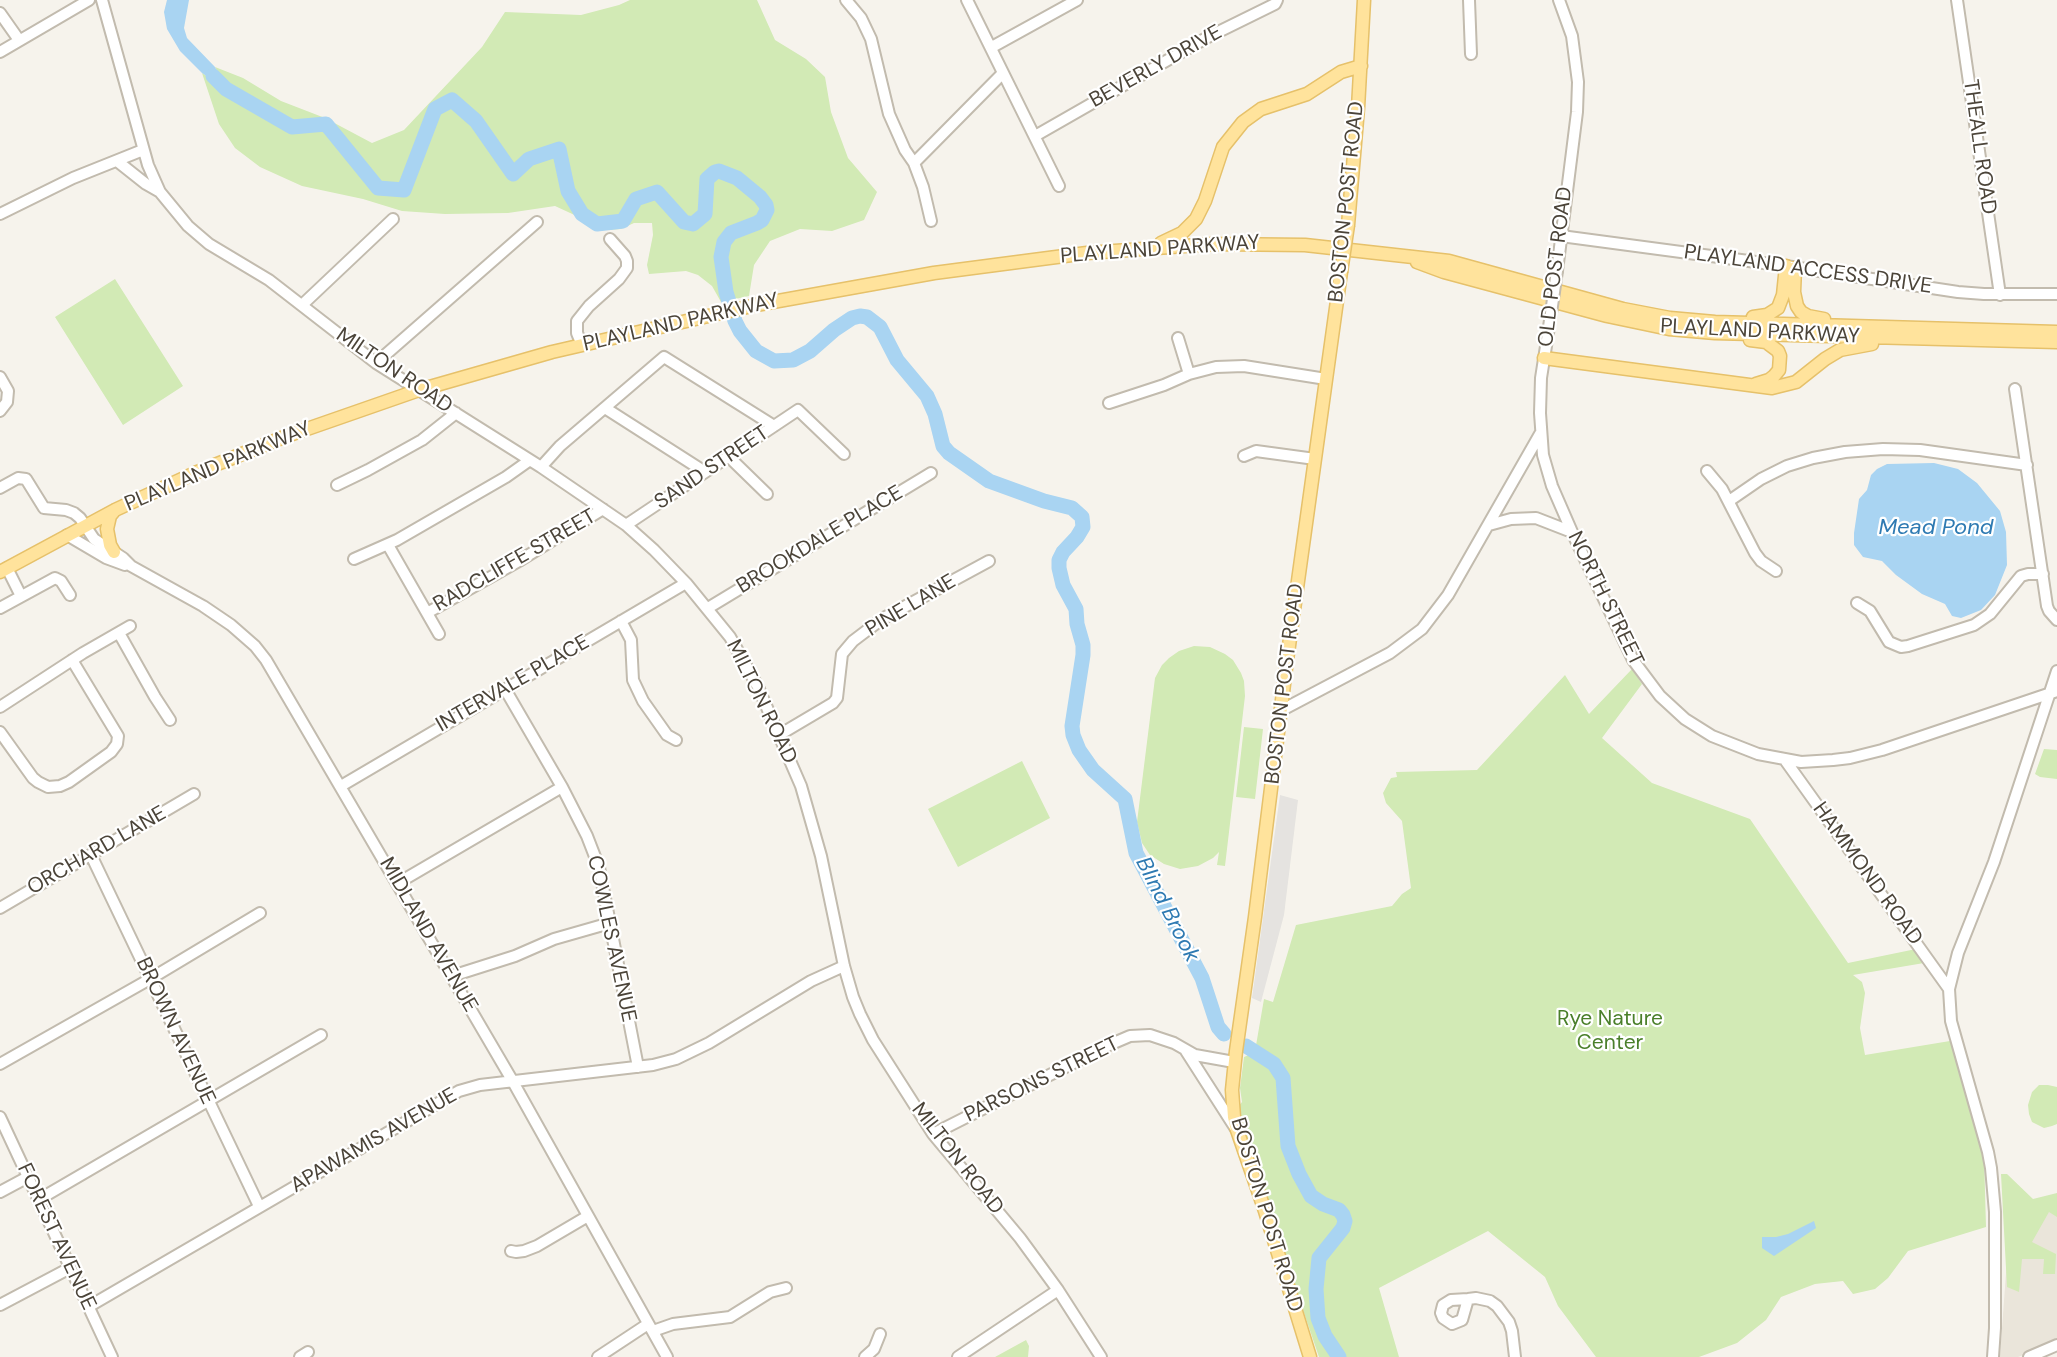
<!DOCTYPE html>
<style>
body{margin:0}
canvas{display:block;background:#f6f3ec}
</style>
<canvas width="2057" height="1357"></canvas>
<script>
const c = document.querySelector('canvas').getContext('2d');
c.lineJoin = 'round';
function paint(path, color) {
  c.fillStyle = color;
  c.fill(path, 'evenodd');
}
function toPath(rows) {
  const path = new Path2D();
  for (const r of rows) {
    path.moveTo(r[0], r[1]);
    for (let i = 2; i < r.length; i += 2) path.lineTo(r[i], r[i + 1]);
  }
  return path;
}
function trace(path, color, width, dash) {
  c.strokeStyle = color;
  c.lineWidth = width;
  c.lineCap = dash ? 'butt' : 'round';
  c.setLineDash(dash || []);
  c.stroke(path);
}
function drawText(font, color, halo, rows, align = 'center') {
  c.font = font + ' "DM Sans",sans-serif';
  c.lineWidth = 4.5;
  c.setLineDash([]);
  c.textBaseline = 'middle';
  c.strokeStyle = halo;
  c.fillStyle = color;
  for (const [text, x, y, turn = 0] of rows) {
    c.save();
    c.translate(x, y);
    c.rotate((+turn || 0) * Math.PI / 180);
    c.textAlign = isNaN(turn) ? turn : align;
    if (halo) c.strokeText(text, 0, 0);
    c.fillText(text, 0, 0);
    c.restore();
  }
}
const residential = toPath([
 [2057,1202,2057,1342,2018,1357,2000,1357,2011,1203]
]);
const green = toPath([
 [630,0,757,0,775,40,806,59,825,77,831,112,848,158,877,192,864,220,832,231,800,229,770,241,754,265,749,296,721,302,712,286,698,275,686,271,649,274,647,265,653,235,652,223,634,223,621,229,607,230,555,206,508,213,445,214,402,211,363,199,302,186,260,167,235,148,219,124,202,73,225,88,215,67,243,78,281,101,325,118,372,143,404,130,482,47,505,12,581,15,619,5],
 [115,279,183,386,123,425,55,317],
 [1194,646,1210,647,1225,654,1233,660,1241,673,1244,681,1245,696,1225,866,1217,865,1219,852,1213,858,1198,866,1180,869,1164,864,1150,855,1142,843,1137,822,1155,678,1162,665,1169,658,1179,651],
 [1632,669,1642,684,1602,738,1652,783,1750,819,1848,963,1916,949,1924,963,1853,975,1862,982,1865,993,1860,1028,1865,1055,1950,1041,1984,1156,1986,1227,1908,1251,1888,1278,1875,1289,1853,1294,1843,1281,1815,1284,1781,1297,1766,1320,1737,1343,1699,1357,1596,1357,1558,1306,1545,1277,1488,1231,1379,1288,1399,1357,1319,1357,1246,1142,1238,1107,1242,1102,1240,1088,1244,1057,1249,1055,1254,1057,1264,999,1273,1002,1296,925,1392,906,1402,894,1411,888,1402,821,1386,803,1383,793,1391,778,1397,777,1396,772,1477,770,1565,675,1589,714],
 [1244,727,1263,729,1255,799,1236,797],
 [2044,749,2057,750,2057,779,2040,777,2035,774],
 [1022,761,1050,818,958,867,928,809],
 [2039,1085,2048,1085,2057,1087,2057,1124,2052,1126,2044,1128,2032,1122,2029,1114,2028,1105,2032,1092],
 [2001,1174,2007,1174,2033,1199,2057,1193,2057,1217,2049,1212,2032,1242,2056,1254,2055,1274,2043,1274,2044,1259,2022,1259,2019,1292,2007,1287],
 [1026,1340,1029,1346,1028,1357,995,1357]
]);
const parking = toPath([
 [1280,795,1298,800,1284,915,1261,1002,1252,998]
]);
const water = toPath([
 [167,0,189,0,184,28,187,38,215,67,226,89,202,73,180,51,167,29,164,12],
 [1934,463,1958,469,1977,483,2000,511,2006,532,2007,565,1995,595,1981,610,1961,618,1952,616,1945,604,1922,594,1896,575,1882,561,1863,557,1854,545,1854,533,1859,499,1867,490,1871,475,1877,469,1887,464],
 [1814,1221,1816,1228,1774,1256,1762,1248,1762,1237,1776,1237,1788,1234]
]);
const river = toPath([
 [213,76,226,89,292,127,326,124,378,188,404,190,435,109,452,100,476,121,513,174,529,159,559,149,568,191,582,214,597,224,623,221,636,199,657,192,684,222,693,224,705,214,707,179,715,172,719,171,737,178,760,197,766,205,767,210,762,220,757,223,731,233,724,242,721,257,726,292,735,321,740,331,756,351,774,361,793,360,810,351,834,330,852,318,860,316,867,317,880,327,897,360,927,396,935,414,943,446,949,453,989,481,1044,501,1072,508,1082,517,1083,527,1077,537,1063,552,1059,560,1059,568,1063,585,1076,609,1077,624,1083,645,1083,655,1072,726,1073,735,1079,750,1093,770,1125,799,1136,853,1202,978,1218,1027,1224,1034],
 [1246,1046,1274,1064,1283,1078,1288,1146,1299,1174,1311,1196,1323,1204,1339,1210,1343,1215,1345,1221,1343,1228,1319,1258,1316,1289,1318,1318,1325,1336,1339,1357]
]);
const minor = toPath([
 [102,0,148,165,160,192,188,226,209,244,269,280,376,363,541,467,626,525,654,550,686,583,730,637,758,687,801,786,821,856,844,966,853,997,860,1014,873,1040,933,1134,1020,1238,1058,1290,1101,1357],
 [846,0,861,18,871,39,889,114,905,150,914,163,923,187,931,221],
 [967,0,1059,186],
 [1469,0,1471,54],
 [1957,0,2000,295],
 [0,13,19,40],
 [992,47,1077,0],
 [0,52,89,0],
 [1035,136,1208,37,1275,4,1277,0],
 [117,161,146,184,160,192],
 [914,163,1002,74],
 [0,214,73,178,143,150],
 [1561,236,1786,266,1958,292,1984,294,2057,294],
 [1557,271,1577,112,1578,82,1572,36,1559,0],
 [302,305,393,219],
 [1549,327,1541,378,1540,413,1543,455,1552,486,1572,532,1633,660,1660,696,1685,719,1712,736,1758,754,1801,762,1833,760,1850,758,1882,750,2057,691],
 [1178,338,1189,374],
 [582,345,577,333,577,321,589,306,619,279,627,268,627,261,625,256,610,239],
 [376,363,537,222],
 [0,377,8,391,7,402,0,411],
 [2015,389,2047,606,2049,611,2057,620],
 [1109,403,1164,385,1189,374,1216,367,1244,366,1326,379],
 [605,408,705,472],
 [728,456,767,494],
 [1244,456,1256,451,1315,459],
 [541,467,560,446,664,357,774,426],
 [1707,471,1722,489,1755,553,1761,561,1776,571],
 [337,485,368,470,422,440,456,413],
 [0,488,18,478,26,479,44,508,66,510,74,513,80,518,94,539,123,558,131,566,203,606,231,625,255,646,266,660,512,1080,667,1357],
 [1729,501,1761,479,1787,466,1813,458,1845,452,1883,449,1920,450,2027,465],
 [626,525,798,410,844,454],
 [1489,525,1511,519,1536,518,1572,532],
 [67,535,106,558,125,565],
 [388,545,439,634],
 [354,559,397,540,506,477,530,460],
 [7,568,21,596],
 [1857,603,1870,611,1889,642,1901,647,1908,646,1974,625,1990,614,2021,576,2028,574,2043,574],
 [0,608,55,578,61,581,70,595],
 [708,608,931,473],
 [427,613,519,561,603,509],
 [621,621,631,640,633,680,643,701,667,735,676,740],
 [119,633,155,697,170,720],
 [505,689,562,787,587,836,599,867,638,1067],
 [0,707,83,653,130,626],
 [1282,710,1390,653,1422,629,1448,595,1540,434],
 [0,732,33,778,38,782,48,787,60,786,69,782,111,752,117,744,118,736,72,660],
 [779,735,833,703,837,698,842,654,853,641,882,619,989,561],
 [1785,760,1949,989],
 [341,786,686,583],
 [91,855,259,1206],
 [398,883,562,787],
 [0,908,194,794],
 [452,976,515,956,554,939,610,923],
 [1186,1051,1236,1129],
 [0,1064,150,979,260,913],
 [0,1117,112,1357],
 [933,1134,1109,1045,1130,1036,1150,1035,1174,1043,1195,1055,1234,1062],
 [0,1192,28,1177],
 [38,1200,321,1035],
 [511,1251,516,1252,524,1251,537,1246,588,1216],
 [1468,1299,1462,1320,1452,1324,1443,1318,1441,1313,1443,1305,1451,1300,1468,1299,1476,1298,1490,1301,1497,1306,1509,1322,1512,1331,1515,1357],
 [0,1305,70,1268],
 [88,1307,459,1091,480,1085,653,1065,676,1059,709,1043,811,981,844,966],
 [653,1331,673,1324,730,1317,770,1292,786,1288],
 [300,1357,308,1352],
 [598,1357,648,1324],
 [865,1357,874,1349,880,1334],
 [958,1357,1058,1290],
 [1993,1357,1995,1328,1995,1212,1991,1168,1988,1152,1951,1021,1949,989,1958,953,1994,862,2057,671],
 [2029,1357,2057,1345]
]);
const major = toPath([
 [1348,225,1358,108,1364,0],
 [1161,243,1182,233,1196,219,1205,201,1223,147,1243,122,1261,109,1307,94,1341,72,1361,66],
 [1417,262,1444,272,1607,316,1669,329,1715,333,2057,342],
 [1795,268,1794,292,1797,306,1801,312,1808,316,1824,319],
 [1753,317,1767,315,1778,308,1783,295,1786,266],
 [1750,340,1766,342,1778,351,1780,356,1779,370,1774,376,1769,380,1756,384],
 [1544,358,1772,388,1796,382,1825,359,1840,350,1872,344],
 [114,552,110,545,107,529,110,516,115,510],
 [0,572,115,510,195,473,284,437,419,390,552,352,756,305,934,273,1087,253,1212,244,1305,245,1449,261,1623,309,1670,318,1715,322,2057,332],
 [1310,1357,1265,1211,1237,1130,1234,1117,1232,1090,1236,1051,1255,917,1287,660,1341,272]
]);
const minorBridge = toPath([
 [1549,327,1557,271]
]);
const majorBridge = toPath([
 [1341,272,1348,225]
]);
const streetNames = [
 ["BEVERLY DRIVE",1156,67,-29],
 ["THEALL ROAD",1979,147,82],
 ["BOSTON POST ROAD",1347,202,-84],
 ["PLAYLAND PARKWAY",1160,250,-4],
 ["OLD POST ROAD",1556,267,-83],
 ["PLAYLAND ACCESS DRIVE",1808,270,8],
 ["PLAYLAND PARKWAY",681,323,-13],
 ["PLAYLAND PARKWAY",1760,332,3],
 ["MILTON ROAD",394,371,34],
 ["PLAYLAND PARKWAY",218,467,-23],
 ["SAND STREET",712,468,-34],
 ["BROOKDALE PLACE",820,540,-31],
 ["RADCLIFFE STREET",515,561,-30],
 ["NORTH STREET",1605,599,64],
 ["PINE LANE",911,606,-31],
 ["INTERVALE PLACE",513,684,-30],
 ["BOSTON POST ROAD",1285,684,-83],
 ["MILTON ROAD",761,702,64],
 ["ORCHARD LANE",97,851,-30],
 ["HAMMOND ROAD",1867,874,54],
 ["MIDLAND AVENUE",428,935,60],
 ["COWLES AVENUE",611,939,78],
 ["BROWN AVENUE",175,1031,65],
 ["PARSONS STREET",1042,1080,-26],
 ["APAWAMIS AVENUE",374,1141,-30],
 ["MILTON ROAD",957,1159,52],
 ["BOSTON POST ROAD",1266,1215,73],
 ["FOREST AVENUE",56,1237,65]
];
const parkNames = [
 ["Rye Nature",1610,1019],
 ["Center",1610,1043]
];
const waterNames = [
 ["Mead Pond",1936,528],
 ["Blind Brook",1167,910,63]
];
paint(residential, '#eae5da');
paint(green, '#d2eab5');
paint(parking, '#e5e3e0');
paint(water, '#a9d4f2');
trace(river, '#a9d4f2', 15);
trace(minor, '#c2bbae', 14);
trace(major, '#e6c16a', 15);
trace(minor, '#fff', 10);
trace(major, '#ffe39c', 12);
trace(minorBridge, '#c2bbae', 14, []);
trace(majorBridge, '#e6c16a', 15, []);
trace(minorBridge, '#fff', 10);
trace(majorBridge, '#ffe39c', 12);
drawText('21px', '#4b4439', '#fff', streetNames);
drawText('21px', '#4a7f2a', '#fff', parkNames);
drawText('italic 22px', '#2e7ab2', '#fff', waterNames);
</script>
